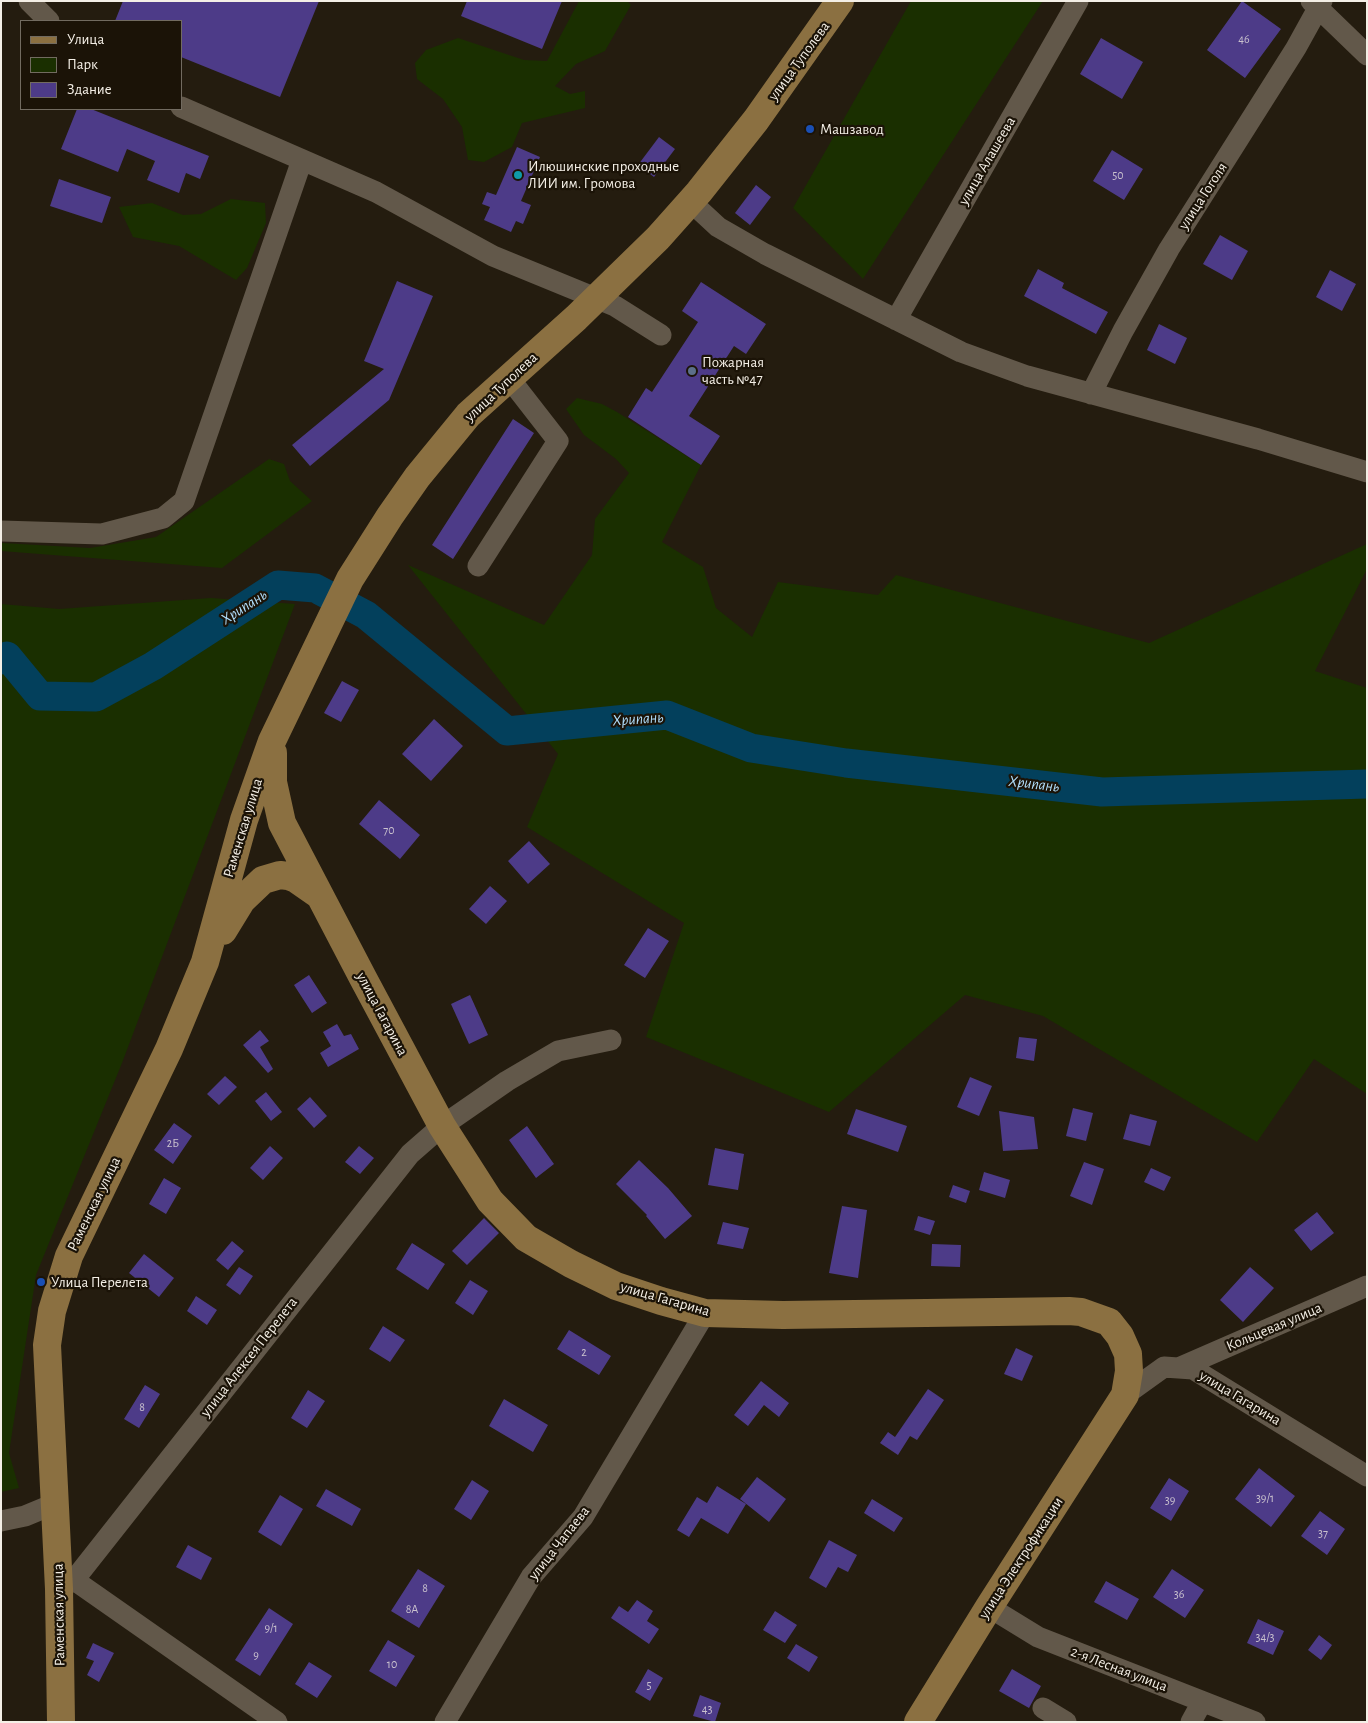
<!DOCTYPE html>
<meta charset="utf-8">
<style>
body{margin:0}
#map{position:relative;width:1368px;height:1723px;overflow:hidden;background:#241c0f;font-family:"Alegreya Sans",sans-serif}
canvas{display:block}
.frame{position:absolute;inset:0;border:2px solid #f4efe6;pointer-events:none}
.legend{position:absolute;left:20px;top:20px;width:162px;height:90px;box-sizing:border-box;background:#1b1307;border:1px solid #726b60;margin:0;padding:6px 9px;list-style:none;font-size:15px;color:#f4efe6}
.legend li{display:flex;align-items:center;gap:10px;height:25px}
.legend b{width:25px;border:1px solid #726b60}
</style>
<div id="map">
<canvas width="1368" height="1723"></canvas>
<div class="frame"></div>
<ul class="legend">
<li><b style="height:6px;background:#8b7041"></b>Улица</li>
<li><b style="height:14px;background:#1a2f00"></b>Парк</li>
<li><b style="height:14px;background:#4d3b88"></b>Здание</li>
</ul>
</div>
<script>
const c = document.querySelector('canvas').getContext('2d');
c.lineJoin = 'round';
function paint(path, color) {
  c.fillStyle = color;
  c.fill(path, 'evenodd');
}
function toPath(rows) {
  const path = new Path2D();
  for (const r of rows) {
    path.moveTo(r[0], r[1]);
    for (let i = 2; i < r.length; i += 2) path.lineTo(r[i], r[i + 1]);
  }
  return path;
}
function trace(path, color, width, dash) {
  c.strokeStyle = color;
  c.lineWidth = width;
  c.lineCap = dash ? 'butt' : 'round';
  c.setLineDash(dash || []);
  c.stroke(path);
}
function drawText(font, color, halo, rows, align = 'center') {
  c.font = font + ' "Alegreya Sans",sans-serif';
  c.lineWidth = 4.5;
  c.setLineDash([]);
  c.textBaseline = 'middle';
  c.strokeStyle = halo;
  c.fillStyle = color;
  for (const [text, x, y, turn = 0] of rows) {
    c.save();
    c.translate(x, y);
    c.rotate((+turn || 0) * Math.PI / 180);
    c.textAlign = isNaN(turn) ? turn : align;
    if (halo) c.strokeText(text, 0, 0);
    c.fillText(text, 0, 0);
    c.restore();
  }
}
const green = toPath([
 [579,1,627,1,631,5,605,51,576,64,555,86,570,94,585,91,585,108,522,123,512,147,484,162,468,160,462,127,443,99,417,79,415,63,426,50,458,38,524,60,547,61],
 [911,1,1043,1,863,279,793,208],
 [231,199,265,203,266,223,247,268,236,280,179,246,133,237,119,207,152,203,183,215,201,214],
 [577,398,602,404,617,412,701,465,662,542,703,567,716,608,752,637,778,582,878,595,896,575,1149,643,1367,544,1367,569,1315,671,1367,688,1367,1094,1314,1059,1257,1142,1043,1016,965,995,829,1112,646,1037,684,923,527,827,558,754,408,565,544,625,592,555,595,519,629,473,616,459,584,435,566,409],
 [269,459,284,464,290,481,312,501,222,568,1,551,2,543,90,548,156,537],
 [211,598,295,604,122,1063,36,1275,9,1453,19,1488,1,1492,1,604,59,609]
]);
const river = toPath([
 [1,660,7,656,40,696,96,697,153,666,278,585,315,588,366,615,507,731,667,715,751,748,846,763,1102,792,1367,784]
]);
const building = toPath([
 [123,1,319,1,280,97,181,57,181,21,115,21],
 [467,1,562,1,542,49,461,16],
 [1242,1,1281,29,1245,78,1207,50],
 [1101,38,1143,62,1122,99,1080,74],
 [77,109,91,109,209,156,200,179,186,173,179,193,147,180,155,161,127,149,118,172,61,149],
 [659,137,675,149,654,177,638,165],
 [517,147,540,157,521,201,531,205,523,224,516,221,511,232,484,220,490,207,482,204,487,192,496,195],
 [1112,150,1143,169,1124,200,1093,181],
 [59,179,111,197,102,223,50,206],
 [756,185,771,197,750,225,735,213],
 [1220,235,1248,251,1232,280,1203,264],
 [1038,269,1064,283,1062,288,1108,312,1096,334,1024,296],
 [1330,270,1356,284,1342,311,1316,297],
 [397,281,433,296,389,400,310,466,292,445,384,369,364,361],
 [701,282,766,324,746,354,734,346,689,416,720,436,701,465,628,417,646,388,652,392,698,322,682,311],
 [1159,324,1187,338,1175,364,1147,350],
 [513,419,534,433,453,559,432,545],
 [342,681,359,690,341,722,324,713],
 [434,719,463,746,431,781,402,754],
 [379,800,420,835,400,859,359,824],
 [529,841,550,864,528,884,508,861],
 [490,886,507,901,486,924,469,909],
 [648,928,669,941,645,978,624,965],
 [309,975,327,1003,312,1013,294,985],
 [470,995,488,1035,469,1044,451,1004],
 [337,1024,344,1036,351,1034,359,1049,328,1067,320,1053,331,1046,323,1032],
 [260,1030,269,1041,260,1047,273,1069,268,1073,243,1045],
 [1019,1037,1037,1039,1034,1061,1016,1058],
 [225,1076,237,1087,219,1105,207,1094],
 [970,1077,992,1086,979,1116,957,1107],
 [266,1092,282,1112,271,1121,255,1101],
 [310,1097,327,1116,314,1128,297,1109],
 [1073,1108,1093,1113,1086,1141,1066,1136],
 [856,1109,907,1126,898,1152,847,1134],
 [999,1111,1034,1117,1038,1149,1003,1151],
 [1130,1114,1157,1121,1150,1146,1123,1139],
 [174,1123,192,1136,173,1164,154,1150],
 [527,1126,554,1164,536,1178,509,1140],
 [270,1146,283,1158,263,1180,250,1168],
 [359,1146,374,1158,360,1174,345,1162],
 [715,1148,744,1154,738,1190,708,1185],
 [639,1160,668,1188,692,1216,665,1239,646,1216,647,1215,616,1184],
 [1084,1162,1104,1169,1092,1205,1070,1196],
 [1151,1168,1171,1177,1164,1191,1144,1182],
 [984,1172,1010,1180,1005,1198,979,1190],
 [164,1178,181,1188,166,1214,149,1204],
 [953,1185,970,1191,966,1203,949,1197],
 [842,1206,867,1210,858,1278,829,1273],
 [1317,1212,1334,1233,1311,1251,1294,1230],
 [918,1216,935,1221,930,1235,914,1230],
 [484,1218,499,1233,467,1265,452,1251],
 [723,1222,749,1228,743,1249,717,1244],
 [232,1241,244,1251,228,1270,216,1260],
 [412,1243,445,1264,428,1290,396,1269],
 [932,1244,961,1245,960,1267,931,1266],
 [144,1254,174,1278,159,1297,129,1273],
 [239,1267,253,1276,240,1295,226,1285],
 [1250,1267,1274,1288,1243,1322,1220,1300],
 [470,1280,488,1291,473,1315,455,1303],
 [196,1296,217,1310,207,1325,187,1311],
 [383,1326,405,1340,390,1362,369,1349],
 [569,1330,611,1356,599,1375,557,1349],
 [1016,1348,1033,1356,1022,1381,1004,1374],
 [761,1381,789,1403,779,1417,764,1405,748,1426,734,1415],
 [145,1385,160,1394,139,1428,124,1419],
 [928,1389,944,1400,917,1440,910,1436,898,1455,880,1443,888,1432,895,1437],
 [308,1390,325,1401,307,1428,291,1418],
 [504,1399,548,1425,533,1452,489,1426],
 [1259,1468,1295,1496,1271,1527,1235,1499],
 [757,1477,786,1499,769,1522,740,1499],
 [1169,1478,1189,1491,1171,1521,1150,1508],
 [472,1480,489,1491,471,1520,454,1509],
 [717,1486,746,1504,728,1534,701,1518,689,1537,677,1530,697,1497,707,1503],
 [326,1489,361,1509,352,1526,316,1506],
 [280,1495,303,1509,281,1546,258,1532],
 [872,1499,903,1518,894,1532,864,1513],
 [1320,1511,1345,1529,1327,1555,1301,1536],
 [829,1540,857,1555,848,1572,838,1567,826,1588,809,1578],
 [188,1545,212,1558,201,1580,176,1567],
 [418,1569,445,1586,419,1628,391,1611],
 [1172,1569,1204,1590,1185,1618,1153,1597],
 [1106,1581,1139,1599,1127,1620,1094,1602],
 [637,1600,653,1611,647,1621,659,1629,649,1644,611,1618,619,1606,628,1612],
 [269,1608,293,1624,260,1676,235,1660],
 [775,1611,797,1625,785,1643,763,1630],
 [1258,1619,1284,1631,1273,1655,1247,1643],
 [1319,1635,1332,1645,1321,1660,1308,1650],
 [388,1640,415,1656,396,1687,369,1671],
 [93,1643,114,1653,99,1682,87,1675,94,1661,86,1658],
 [796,1644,818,1657,809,1672,787,1658],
 [309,1662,332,1676,317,1698,295,1684],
 [648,1669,663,1678,650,1701,635,1692],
 [1012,1669,1041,1686,1029,1708,999,1691],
 [700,1695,721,1703,715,1722,693,1716]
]);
const minor = toPath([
 [29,1,49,21],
 [1311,1,1367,55],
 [181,107,376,192,493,256,615,306,661,335],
 [691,202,718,227,765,254,961,352,1027,376,1258,439,1367,472],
 [896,320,1078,1],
 [1091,394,1123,331,1169,249,1296,48,1322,1],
 [1,531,102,534,163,518,184,501,302,160],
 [478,566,558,441,509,378],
 [1181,1367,1367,1286],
 [1125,1395,1164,1367,1193,1369,1367,1476],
 [1,1521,25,1516,54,1504],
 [74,1580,277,1722],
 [59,1589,74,1580,410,1154,442,1126,507,1081,558,1051,611,1040],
 [989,1607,1038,1637,1255,1722],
 [1043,1708,1066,1722],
 [445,1722,531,1577,583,1517,705,1313],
 [1191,1722,1202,1702]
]);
const major = toPath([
 [273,753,273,782,282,823,363,978,442,1126,490,1201,526,1238,571,1264,616,1286,661,1301,705,1313,783,1315,1069,1311,1081,1312,1109,1322,1120,1336,1128,1354,1129,1371,1125,1395,989,1607,918,1722],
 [223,931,242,900,263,880,280,875,288,876,296,879,319,895],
 [61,1722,59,1589,47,1345,52,1311,69,1256,169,1049,205,962,244,820,272,741,350,579,390,516,418,476,468,415,576,318,658,238,699,192,756,120,840,1]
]);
const markers = [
 [810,129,5,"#1a4fb4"],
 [518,175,5,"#0f9aa8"],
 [692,371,5,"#5c6f8a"],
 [41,1282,5,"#1a4fb4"]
];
const numberNames = [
 ["46",1244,39],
 ["50",1118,175],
 ["70",389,830],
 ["2Б",173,1143],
 ["2",584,1352],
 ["8",142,1407],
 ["39/1",1265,1498],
 ["39",1170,1500],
 ["37",1323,1533],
 ["8",425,1588],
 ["36",1179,1594],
 ["8А",412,1609],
 ["9/1",271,1628],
 ["34/3",1265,1637],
 ["9",256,1655],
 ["10",392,1664],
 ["5",649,1685],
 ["43",707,1709]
];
const streetNames = [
 ["улица Туполева",799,61,-54],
 ["улица Алашеева",987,161,-60],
 ["улица Гоголя",1203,196,-57],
 ["улица Туполева",501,387,-43],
 ["Раменская улица",243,828,-73],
 ["улица Гагарина",382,1014,62],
 ["Раменская улица",94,1204,-64],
 ["улица Гагарина",665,1299,16],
 ["Кольцевая улица",1274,1327,-23],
 ["улица Алексея Перелета",249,1357,-52],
 ["улица Гагарина",1240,1398,31],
 ["улица Чапаева",559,1543,-52],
 ["улица Электрофикации",1021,1558,-57],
 ["Раменская улица",59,1615,-91],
 ["2-я Лесная улица",1119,1669,21]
];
const poiNames = [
 ["Машзавод",820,129],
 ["Илюшинские проходные",528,166],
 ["ЛИИ им. Громова",528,183],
 ["Пожарная",702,362],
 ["часть №47",702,379],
 ["Улица Перелета",51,1282]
];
const waterNames = [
 ["Хрипань",244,607,-33],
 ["Хрипань",638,719,-4],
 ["Хрипань",1034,784,7]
];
paint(green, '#1a2f00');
trace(river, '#03405c', 29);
paint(building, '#4d3b88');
trace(minor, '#62584a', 21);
trace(major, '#8b7041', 28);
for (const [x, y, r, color] of markers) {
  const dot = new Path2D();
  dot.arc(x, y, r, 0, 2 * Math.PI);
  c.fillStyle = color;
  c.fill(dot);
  trace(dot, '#1b1307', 2);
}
drawText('12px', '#cac2ce', null, numberNames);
drawText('15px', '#f4efe6', '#1b1307', streetNames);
drawText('15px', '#f4efe6', '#1b1307', poiNames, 'left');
drawText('italic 16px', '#afdcf9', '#1b1307', waterNames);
</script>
